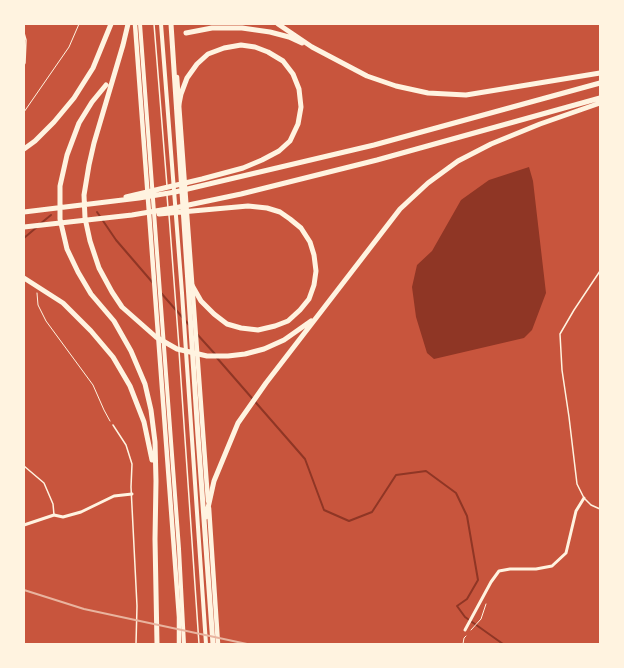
<!DOCTYPE html>
<style>
body{margin:0}
#map{position:relative;width:624px;height:668px;overflow:hidden;background:#c8553d;font-family:"Archivo Narrow",sans-serif}
canvas{display:block}
.frame{position:absolute;inset:0;border:25px solid #fff3e0;pointer-events:none}
</style>
<div id="map">
<canvas width="624" height="668"></canvas>
<div class="frame"></div>
</div>
<script>
const c = document.querySelector('canvas').getContext('2d');
c.lineJoin = 'round';
function paint(path, color) {
  c.fillStyle = color;
  c.fill(path, 'evenodd');
}
function toPath(rows) {
  const path = new Path2D();
  for (const r of rows) {
    path.moveTo(r[0], r[1]);
    for (let i = 2; i < r.length; i += 2) path.lineTo(r[i], r[i + 1]);
  }
  return path;
}
function trace(path, color, width, dash) {
  c.strokeStyle = color;
  c.lineWidth = width;
  c.lineCap = dash ? 'butt' : 'round';
  c.setLineDash(dash || []);
  c.stroke(path);
}
const water = toPath([
 [529,167,533,181,546,293,532,330,524,338,434,359,427,353,416,317,412,287,417,265,432,251,461,200,489,180]
]);
const stream = toPath([
 [97,212,116,240,153,283],
 [40,224,51,215],
 [24,238,37,227],
 [161,293,190,326],
 [196,333,215,354],
 [217,358,305,459,324,510,349,521,372,512,396,475,426,471,456,493,467,516,478,580,467,599,457,606,465,617,503,644]
]);
const path = toPath([
 [24,112,69,47,79,24],
 [37,293,38,305,46,321,93,385,104,410,110,421],
 [471,630,481,619,486,604],
 [463,644,464,638,466,636]
]);
const service = toPath([
 [154,24,167,186],
 [24,33,26,40,25,63,24,65],
 [167,195,168,208],
 [169,215,179,347],
 [600,271,574,310,560,334,562,370,569,417,577,484,584,498,591,505,600,509],
 [179,351,199,644],
 [113,425,126,445,132,464,131,487,137,606,136,644],
 [24,466,44,483,53,504,54,515]
]);
const minor = toPath([
 [24,525,54,515,63,517,81,512,114,496,132,494],
 [465,630,491,582,499,571,510,569,536,569,552,566,566,553,576,511,584,498]
]);
const secondary = toPath([
 [140,24,179,549,184,644],
 [161,24,182,293,206,644]
]);
const trunk = toPath([
 [135,24,179,617,179,644],
 [177,77,208,501],
 [209,508,218,644]
]);
const motorway = toPath([
 [128,24,123,45,94,143,89,165,84,195,85,218,90,241,99,268,112,292,122,307,156,337,177,349,207,356,228,356,245,354,264,349,284,340,311,321],
 [171,24,198,436,213,644],
 [278,24,312,47,367,76,396,86,428,93,466,95,600,73],
 [186,33,212,28,242,28,270,32,289,37,302,43],
 [106,85,92,102,79,123,67,155,60,186,60,219,67,249,78,272,91,294,114,321,131,351,145,384,151,410,155,442,156,481,155,539,157,644],
 [24,149,35,141,54,122,74,98,93,68,111,24],
 [126,197,202,179,243,168,262,160,279,151,290,141,298,124,301,107,299,89,293,74,283,61,268,52,255,47,241,45,224,48,208,54,197,64,187,78,181,94,178,109],
 [24,212,139,198,175,192,374,145,600,83],
 [159,214,248,206,267,208,280,212,290,219,301,228,310,242,314,255,316,271,314,285,309,299,300,310,288,321,275,326,258,330,241,328,227,324,214,314,201,301,189,280],
 [24,227,132,215,179,207,241,194,377,160,600,98],
 [24,278,63,303,91,331,113,357,130,386,144,422,152,460],
 [206,517,214,481,238,423,266,383,400,209,428,183,458,161,491,144,540,124,600,103]
]);
const rail = toPath([
 [24,590,84,609,247,644]
]);
paint(water, '#8f3625');
trace(stream, '#8f3625', 2);
trace(path, '#fff3e0', 1);
trace(service, '#fff3e0', 1.5);
trace(minor, '#fff3e0', 3);
trace(secondary, '#fff3e0', 4);
trace(trunk, '#fff3e0', 4.5);
trace(motorway, '#fff3e0', 5);
trace(rail, '#e9b49f', 2);
</script>
